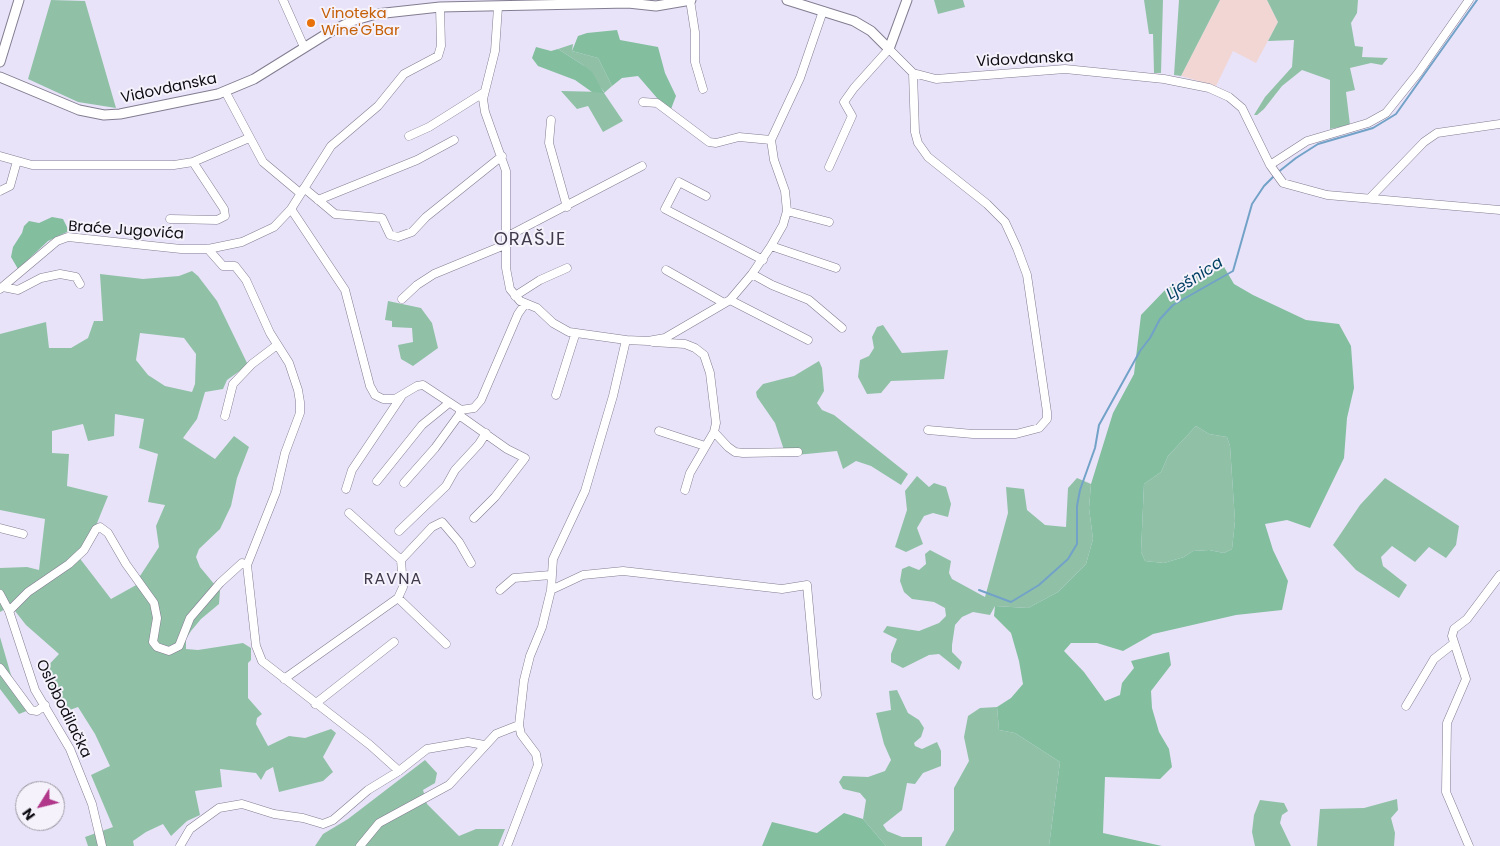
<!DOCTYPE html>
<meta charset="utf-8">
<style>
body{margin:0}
#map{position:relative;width:1500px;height:846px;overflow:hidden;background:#e9e3f9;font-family:Poppins,sans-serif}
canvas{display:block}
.north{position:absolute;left:15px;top:781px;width:50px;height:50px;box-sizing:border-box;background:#f5f2fb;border:1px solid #99969f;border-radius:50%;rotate:234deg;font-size:14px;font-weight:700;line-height:20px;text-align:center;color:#0f0d14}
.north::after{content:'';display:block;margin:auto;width:18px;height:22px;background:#b0378a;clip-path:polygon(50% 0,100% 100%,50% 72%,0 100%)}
</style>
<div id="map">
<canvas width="1500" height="846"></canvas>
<div class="north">N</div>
</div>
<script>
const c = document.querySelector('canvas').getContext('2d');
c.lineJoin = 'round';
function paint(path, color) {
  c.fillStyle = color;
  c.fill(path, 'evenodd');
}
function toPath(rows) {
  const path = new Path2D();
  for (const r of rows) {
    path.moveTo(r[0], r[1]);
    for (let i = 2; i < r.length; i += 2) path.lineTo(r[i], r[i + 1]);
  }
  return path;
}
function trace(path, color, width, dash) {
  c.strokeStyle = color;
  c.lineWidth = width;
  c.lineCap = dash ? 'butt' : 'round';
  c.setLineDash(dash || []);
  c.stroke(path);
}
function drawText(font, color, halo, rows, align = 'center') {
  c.font = font + ' Poppins,sans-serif';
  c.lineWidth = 4;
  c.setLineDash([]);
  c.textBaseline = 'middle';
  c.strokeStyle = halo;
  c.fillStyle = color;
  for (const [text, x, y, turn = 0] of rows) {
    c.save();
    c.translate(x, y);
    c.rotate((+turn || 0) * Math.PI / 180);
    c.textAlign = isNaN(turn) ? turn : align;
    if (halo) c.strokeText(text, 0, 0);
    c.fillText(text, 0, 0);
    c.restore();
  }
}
const industrial = toPath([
 [1220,0,1267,0,1278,22,1256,63,1233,51,1216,86,1181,76]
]);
const green = toPath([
 [51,0,85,1,116,108,78,102,28,79],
 [934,0,963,0,965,7,938,14],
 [1144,0,1163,0,1161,73,1154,73,1153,34,1149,34],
 [1179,0,1220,0,1181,76,1174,75],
 [1267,0,1358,0,1357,13,1351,23,1355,46,1363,47,1362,57,1388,58,1382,65,1371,63,1350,68,1355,90,1346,92,1350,125,1330,129,1330,80,1302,70,1282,86,1264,109,1257,115,1254,115,1265,97,1292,67,1294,40,1268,41,1278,22],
 [573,44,572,51,598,58,612,86,604,93,623,121,603,132,588,106,577,109,561,91,604,92,583,65,558,49],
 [192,271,198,276,217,301,248,365,227,380,223,389,205,392,197,419,183,438,215,459,234,436,249,447,237,478,231,506,220,529,199,549,196,557,200,567,220,591,219,604,201,619,191,631,186,639,186,649,198,650,243,643,251,648,251,660,248,663,248,698,262,714,257,718,256,724,268,746,289,736,305,738,331,729,336,733,323,757,333,772,323,781,279,792,273,767,266,771,261,780,256,773,220,769,222,787,195,791,200,815,187,821,171,836,163,824,146,832,133,841,134,846,88,846,85,837,113,827,91,775,110,766,95,734,78,707,67,711,42,672,59,654,26,625,15,611,9,607,0,612,0,568,27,567,39,570,45,519,0,510,0,334,46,322,49,348,71,348,88,338,94,321,103,321,100,274,143,279,179,276],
 [140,333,184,338,196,354,195,384,192,392,165,386,148,375,136,360],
 [115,414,144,419,139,448,158,454,148,502,165,505,156,526,159,547,140,576,138,584,111,599,78,556,95,528,108,496,67,486,69,454,52,453,52,431,83,424,88,441,114,436],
 [388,301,421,308,432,323,438,348,413,366,401,359,398,345,413,342,412,328,392,327,392,321,385,320],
 [883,325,902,353,948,350,944,379,891,381,881,393,867,394,858,377,860,360,869,356,874,348,872,337,877,327],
 [819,361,822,368,824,391,817,403,822,410,834,415,908,474,901,485,871,466,856,461,843,469,837,451,786,456,775,423,757,397,756,392,763,384,794,376],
 [1196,426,1209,434,1227,437,1230,446,1235,521,1232,549,1224,553,1209,550,1193,551,1184,557,1164,563,1145,561,1141,552,1144,484,1161,472,1168,456],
 [917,476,929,487,934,483,946,487,951,504,948,517,933,513,924,516,917,528,923,544,906,552,895,547,907,510,905,491],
 [1077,478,1091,484,1089,508,1093,539,1086,564,1058,592,1028,608,995,606,990,615,973,612,962,617,955,625,952,645,952,652,962,662,959,670,939,654,929,655,903,668,891,662,891,654,897,639,883,632,887,626,919,631,939,623,946,616,945,608,934,602,912,599,904,592,900,581,902,569,909,566,919,570,926,564,925,554,930,550,951,561,949,573,952,579,985,597,1008,513,1006,487,1024,489,1027,510,1045,525,1066,527,1068,488],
 [1385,478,1459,526,1456,545,1446,558,1429,547,1415,562,1392,546,1381,557,1383,566,1407,585,1399,598,1356,570,1333,545,1360,505],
 [0,637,11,675,29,710,19,714,0,689],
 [897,690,908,713,919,720,924,728,921,737,914,743,915,746,922,749,937,742,941,751,941,766,923,773,915,784,907,783,902,810,883,825,887,831,902,837,922,837,922,846,886,846,863,819,866,800,860,793,843,789,839,782,843,776,868,777,885,771,891,760,884,744,876,713,891,710,889,691],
 [997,707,999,730,1015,733,1060,762,1049,846,945,846,954,830,954,788,969,761,964,737,968,716,980,708],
 [425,760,437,773,435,783,423,790,427,804,459,836,476,829,505,829,498,846,315,846,323,834,348,819],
 [1397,799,1398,810,1391,818,1395,833,1394,846,1317,846,1320,809,1364,808],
 [1260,800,1284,803,1288,811,1282,815,1280,823,1291,846,1255,846,1252,832,1254,815]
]);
const forest = toPath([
 [617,30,620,40,658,47,665,73,676,96,671,109,657,98,638,76,622,78,612,86,598,58,572,51,578,36,587,33],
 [536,47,551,51,558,49,583,65,592,72,604,93,592,92,575,80,538,66,532,58],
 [52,217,63,219,69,231,48,241,18,269,11,257,13,247,22,233,24,226,29,221,39,223],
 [1220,260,1234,284,1253,295,1306,320,1339,324,1351,346,1354,388,1347,418,1344,458,1310,528,1287,520,1265,524,1273,550,1288,581,1282,610,1236,615,1153,634,1123,651,1097,643,1071,643,1064,651,1084,672,1105,701,1120,695,1122,683,1134,668,1131,661,1169,652,1171,665,1151,691,1152,708,1159,732,1169,749,1172,767,1160,779,1105,777,1103,833,1162,846,1049,846,1060,762,1015,733,999,730,997,707,1011,698,1023,684,1019,661,1011,633,994,616,995,606,1028,608,1058,592,1086,564,1093,539,1089,508,1091,484,1113,413,1134,374,1141,315,1166,289],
 [1196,426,1209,434,1227,437,1230,446,1235,521,1232,549,1224,553,1209,550,1193,551,1184,557,1164,563,1145,561,1141,552,1144,484,1161,472,1168,456],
 [844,813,863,819,886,846,762,846,772,822,817,833]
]);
const stream = toPath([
 [1277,173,1296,158,1318,144,1373,128,1396,114,1477,0],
 [979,590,1011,602,1039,585,1068,559,1077,544,1077,506,1080,490,1095,448,1099,425,1140,351,1150,338,1160,319,1173,305,1233,271,1252,204,1264,186,1274,176]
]);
const minor = toPath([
 [283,0,304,47],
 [690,0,695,32,695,62,703,89],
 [913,73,915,132,918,143,928,157,987,204,1005,222,1017,248,1027,275,1047,412,1047,419,1039,428,1016,434,973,434,928,430],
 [225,91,263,162,300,193],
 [643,102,657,103,709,142,716,143,739,137,771,140],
 [551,120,549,143,567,207],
 [409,136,429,127,483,93],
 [0,156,32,165,174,165,193,162,249,138],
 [1270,165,1307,141,1368,123,1386,113,1418,73,1469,0],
 [829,167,852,116,844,102,854,88,889,49,913,73,936,79,1065,69,1164,79,1209,88,1229,97,1242,108,1270,165,1283,183,1327,195,1500,210],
 [304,188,335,214,382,218,390,235,398,237,412,232,426,217,502,156],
 [0,191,10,186,17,161],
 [706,196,679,182,665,209,763,260],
 [1370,198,1424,142,1437,133,1500,124],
 [318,200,417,160,454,140],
 [291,209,345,290,370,386,375,395,383,399,395,399,417,386,423,385,461,410,474,408,481,400,518,314,525,304],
 [787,211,829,222],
 [170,219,217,220,225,216,224,209,193,162],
 [508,236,642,166],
 [771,246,836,268],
 [208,249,223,266,235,266,246,280,270,333,289,363,298,390,300,402,300,413,285,453,276,492,247,565,256,646,262,661,370,745,399,771],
 [666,270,724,303],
 [752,274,772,285,809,300,842,328],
 [3,287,18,290,41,278,60,274,76,277,80,284],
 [0,289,57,241,68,237,181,249,208,249,242,242,274,227,291,209,331,146,378,106,404,74,438,56,441,46,440,7],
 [515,296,540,280,567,268],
 [402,299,417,285,434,274,507,244],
 [730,300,808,340],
 [626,340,648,341,665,338,730,300,752,274,771,246,783,225,787,211,785,191,774,160,771,140,800,78,823,11],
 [653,342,685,344,695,348,704,355,710,373,716,423,714,432,728,447,735,452,743,453,798,452],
 [556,395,575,335],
 [461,410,459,415,507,449,525,458,495,497,474,518],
 [225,416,233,384,252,364,277,345],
 [659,431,705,446],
 [377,481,422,425,449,403],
 [404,483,435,448,459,415],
 [346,489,352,470,401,397],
 [685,490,690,473,714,432],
 [349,513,401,560],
 [0,528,23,534],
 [399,531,446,486,455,470,479,444,486,433],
 [500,590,514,578,551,575],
 [551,590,583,575,623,571,782,589,807,585,817,695],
 [0,594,9,611,35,690,70,749,92,804,102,846],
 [398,598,446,644],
 [9,611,28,592,69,564,84,550,96,529,100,527,108,533,126,564,154,603,157,618,153,642,157,647,169,651,179,646,190,618,220,583,242,563,247,565],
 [0,668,31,710,37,711,45,705],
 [284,679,398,598,403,587,401,560,432,527,442,522,459,542,471,563],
 [315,704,394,642],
 [1406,706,1434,659,1453,644],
 [180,846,190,829,219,808,242,804,274,814,303,818,323,824,333,820,368,790,399,771,427,749,468,742,484,745],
 [360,846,379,823,449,785,496,734,519,725,524,680,530,656,542,627,551,590,553,559,585,491,613,396,626,340,569,332,553,323,537,308,520,301,510,289,506,268,506,171,485,112,483,99,495,51,498,7],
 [507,846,538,765,536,754,521,734,519,725],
 [1469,846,1446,792,1447,723,1466,679,1452,636,1454,629,1467,619,1500,575]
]);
const tertiary = toPath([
 [787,0,854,21,871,31,889,49,907,0],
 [0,62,19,0],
 [0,77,79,110,104,115,120,114,218,94,254,79,328,33,352,21,376,14,440,7,628,3,656,6,691,0]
]);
const markers = [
 [311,23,5,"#e8710a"]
];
const foodNames = [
 ["Vinoteka",321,14],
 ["Wine'G'Bar",321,31]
];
const streetNames = [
 ["Vidovdanska",1025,60,-3],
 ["Vidovdanska",169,89,-12],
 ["Braće Jugovića",126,231,4],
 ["Oslobodilačka",63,709,64]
];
const waterNames = [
 ["Lješnica",1195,279,-33]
];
const neighbourhoodNames = [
 ["RAVNA",393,580]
];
const quarterNames = [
 ["ORAŠJE",530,240]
];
paint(industrial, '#f1d6d4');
paint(green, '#90c1a7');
paint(forest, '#83be9f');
trace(stream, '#72a2c7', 2);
trace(minor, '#837d91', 9);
trace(tertiary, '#837d91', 11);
trace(minor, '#fff', 8);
trace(tertiary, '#fff', 9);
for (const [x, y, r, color] of markers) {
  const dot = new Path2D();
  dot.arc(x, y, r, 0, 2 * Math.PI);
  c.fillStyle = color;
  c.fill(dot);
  trace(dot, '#f5f2fb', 2);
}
drawText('15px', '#c56008', '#f5f2fb', foodNames, 'left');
drawText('15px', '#0f0d14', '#f5f2fb', streetNames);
drawText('italic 16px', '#013f63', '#f5f2fb', waterNames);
c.letterSpacing = '1px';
drawText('16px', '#403a4c', '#f5f2fb', neighbourhoodNames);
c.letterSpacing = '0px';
c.letterSpacing = '1px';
drawText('18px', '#403a4c', '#f5f2fb', quarterNames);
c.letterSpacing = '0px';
</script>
